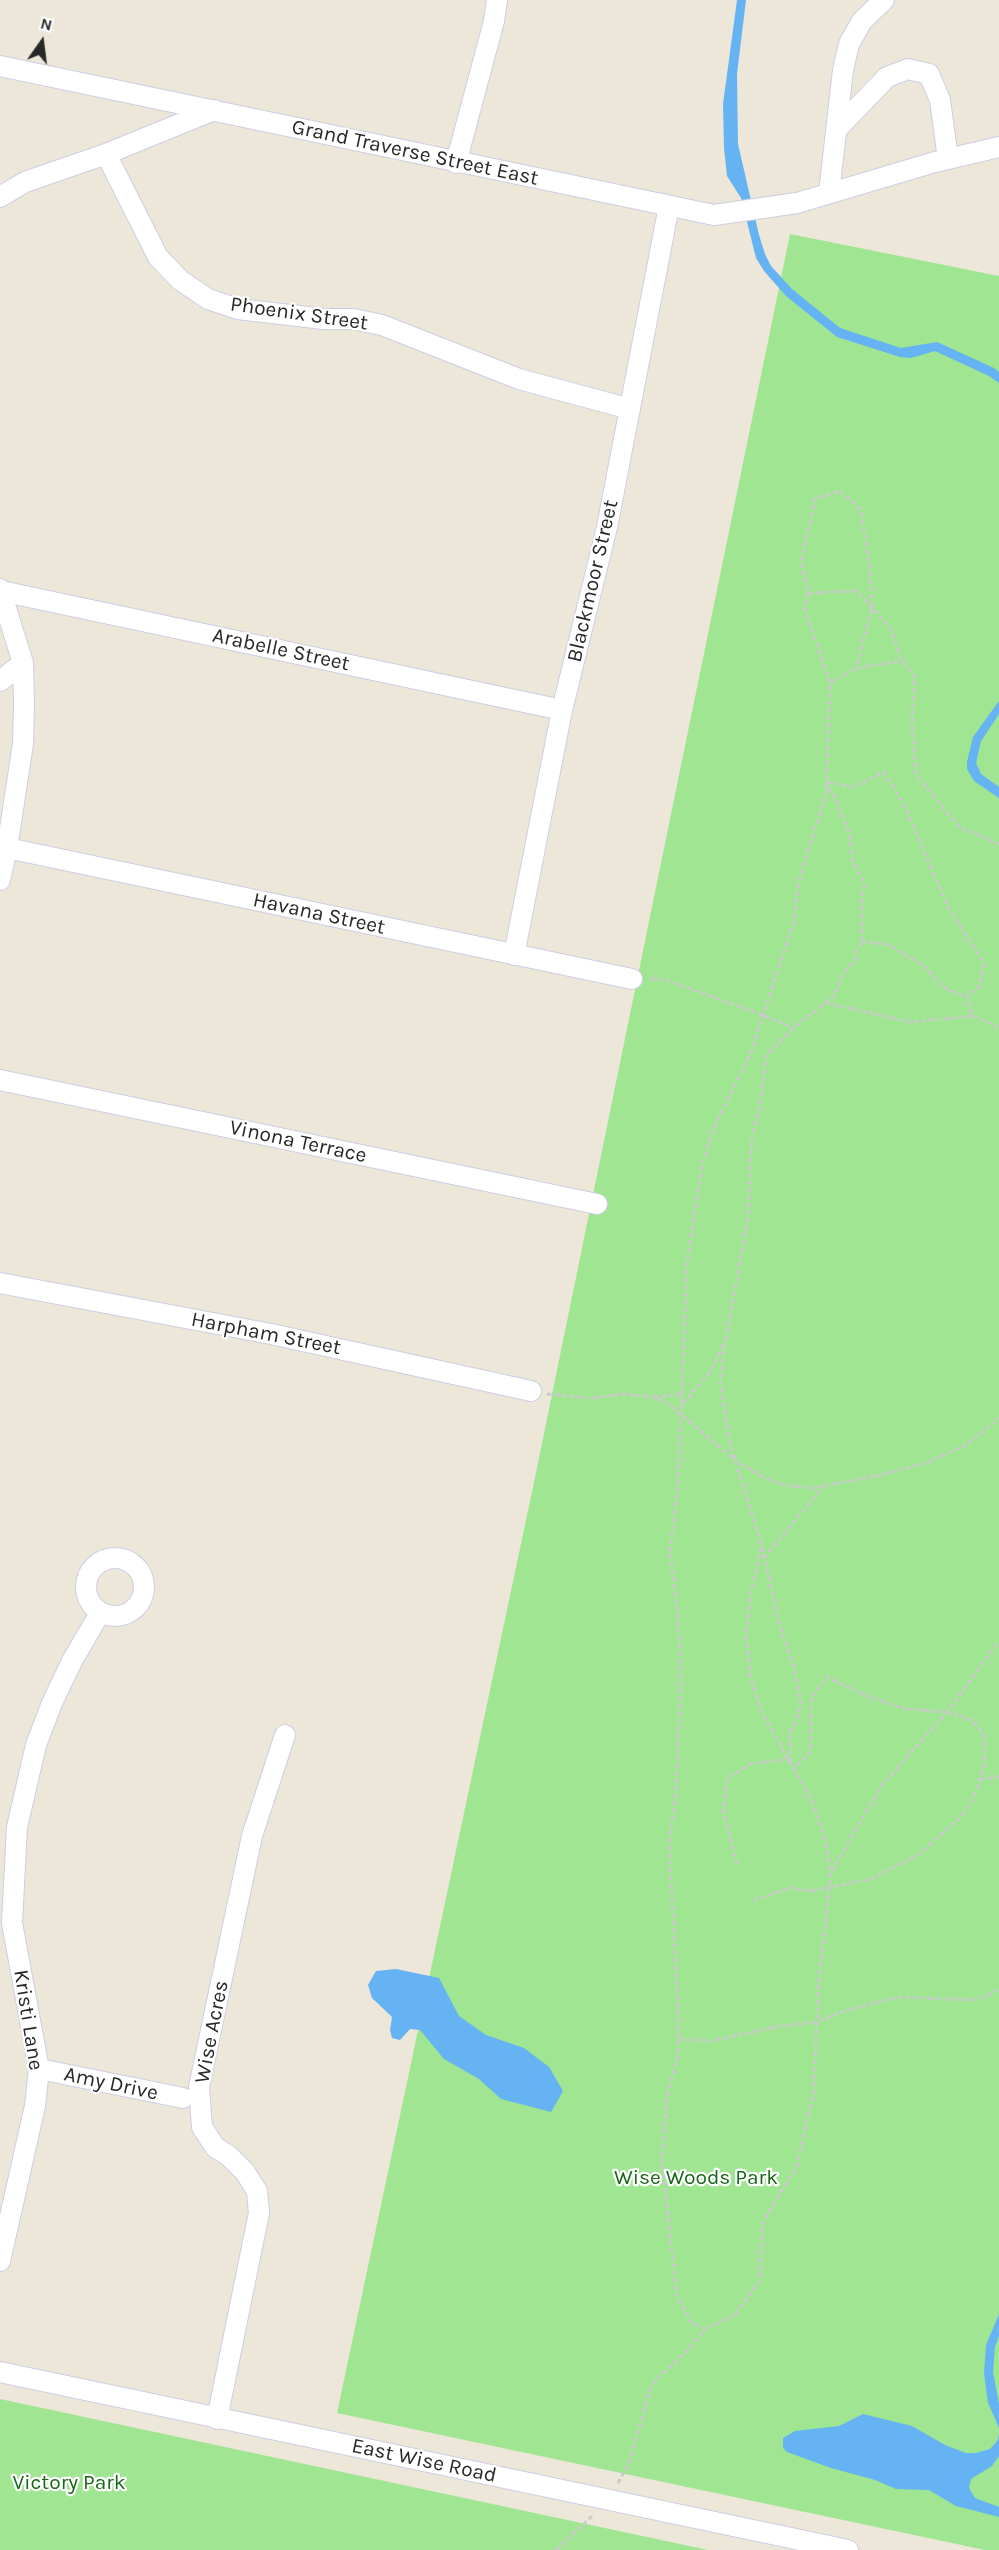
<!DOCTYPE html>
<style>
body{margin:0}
#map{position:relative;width:999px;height:2550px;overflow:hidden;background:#ece7d9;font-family:Karla,sans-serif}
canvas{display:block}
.north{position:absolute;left:12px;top:12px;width:60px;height:60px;-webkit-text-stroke:4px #fff;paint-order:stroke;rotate:14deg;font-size:16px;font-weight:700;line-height:24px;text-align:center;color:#282828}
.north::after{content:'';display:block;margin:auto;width:21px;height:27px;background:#282828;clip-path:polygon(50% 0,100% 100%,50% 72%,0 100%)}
</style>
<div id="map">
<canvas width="999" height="2550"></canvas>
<div class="north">N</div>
</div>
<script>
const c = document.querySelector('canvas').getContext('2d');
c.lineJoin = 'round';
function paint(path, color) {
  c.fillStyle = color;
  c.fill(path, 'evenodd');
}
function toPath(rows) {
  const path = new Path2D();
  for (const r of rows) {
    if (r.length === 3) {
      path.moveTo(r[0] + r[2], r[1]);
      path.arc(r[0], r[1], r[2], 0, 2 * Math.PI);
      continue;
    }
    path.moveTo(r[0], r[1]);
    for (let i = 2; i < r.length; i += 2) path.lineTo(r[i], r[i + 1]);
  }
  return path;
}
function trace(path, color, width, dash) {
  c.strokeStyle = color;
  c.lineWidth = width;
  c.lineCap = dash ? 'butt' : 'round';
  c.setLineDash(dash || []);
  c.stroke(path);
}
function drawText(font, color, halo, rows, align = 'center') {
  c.font = font + ' Karla,sans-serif';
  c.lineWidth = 4.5;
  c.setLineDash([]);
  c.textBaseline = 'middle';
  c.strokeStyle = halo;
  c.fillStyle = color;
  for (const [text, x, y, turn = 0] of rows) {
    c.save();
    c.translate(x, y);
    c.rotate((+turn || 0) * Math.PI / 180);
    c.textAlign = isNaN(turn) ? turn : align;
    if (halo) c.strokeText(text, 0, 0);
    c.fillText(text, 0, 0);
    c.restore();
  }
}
const green = toPath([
 [790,234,999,276,999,2550,985,2550,337,2413,533,1487],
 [0,2399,708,2550,0,2550]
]);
const water = toPath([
 [737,0,746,0,737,74,738,144,759,235,765,254,771,266,792,289,840,328,901,348,937,342,994,368,999,372,999,383,989,376,935,351,911,358,900,357,837,337,786,296,764,271,756,258,741,198,727,176,724,148,723,104],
 [999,701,999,714,981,741,976,763,981,774,999,787,999,798,974,781,967,769,967,762,973,737],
 [396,1969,439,1978,459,2016,486,2035,524,2048,549,2067,563,2091,551,2112,501,2099,479,2079,444,2059,420,2030,410,2029,400,2040,392,2038,390,2030,392,2017,372,1998,368,1985,376,1971],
 [999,2314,999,2336,995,2347,993,2372,999,2404,999,2428,988,2403,984,2373,986,2345],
 [863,2414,912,2426,945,2445,966,2453,976,2453,990,2449,998,2440,999,2433,999,2456,992,2466,971,2479,969,2488,975,2498,999,2507,999,2517,956,2506,929,2490,896,2489,875,2480,831,2468,787,2452,783,2448,783,2438,795,2431,839,2426]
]);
const path = toPath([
 [808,593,857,591,890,628,902,661,914,676,912,727,916,775,959,827,999,844],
 [830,682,861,667,902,661],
 [827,782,852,787,884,772,905,807,949,909,984,963,980,986,967,997],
 [862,941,889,945,924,966,944,988,967,997,972,1015,999,1028],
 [651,979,663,979,763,1015,793,1028],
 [826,1003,910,1022,975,1016],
 [547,1394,592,1398,624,1394,653,1397,666,1402,736,1461,771,1481,790,1486,813,1488,880,1475,926,1463,967,1444,999,1418],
 [654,1397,682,1394],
 [683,1404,711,1371,724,1343],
 [761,1547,751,1592,746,1636,751,1678,762,1713,812,1801,824,1836,831,1873,818,1989,814,2091,797,2166,762,2223,760,2280,734,2316,705,2329,692,2323,677,2297,662,2159,667,2095,677,2060,679,2023,669,1844,676,1791,681,1683,678,1614,670,1552,678,1484,687,1263,702,1165,714,1128,751,1052,794,921,797,892,804,863,826,795,830,682,804,608,808,593,801,561,815,499,840,491,861,510,870,569,872,608,856,669],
 [764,1558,823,1487],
 [791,1762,790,1732,797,1719,801,1703,793,1665,781,1630,760,1539,730,1444,720,1380,725,1344,748,1217,752,1134,759,1111,766,1056,793,1028,833,997,843,975,856,959,855,952,862,941,862,896,865,884,853,862,849,833,836,800,826,783],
 [981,1779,999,1777],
 [737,1864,723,1812,728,1777,751,1764,788,1759],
 [832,1871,882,1785,947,1712,999,1641],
 [754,1900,790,1888,811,1891,871,1879,919,1854,962,1816,974,1796,985,1765,984,1734,972,1720,947,1712,905,1709,864,1695,827,1677,811,1697,811,1744,808,1756,793,1768],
 [679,2039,711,2041,780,2026,817,2022,847,2010,899,1997,976,2000,999,1990],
 [618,2483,628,2465,651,2388,657,2379,683,2355,705,2329],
 [556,2550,592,2516]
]);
const minor = toPath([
 [0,66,714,215,797,203,935,162,999,147],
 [837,129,887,77,908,69,929,74,940,100,948,159],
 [106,154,158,257,180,280,208,299,238,309,324,319,353,319,382,325,519,379,630,409],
 [456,163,494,21,497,0],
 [829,193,843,70,849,44,862,21,884,0],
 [0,197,25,182,106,154,214,110],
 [0,589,23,663,24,704,23,744,7,848,0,880],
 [1,591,562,710],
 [0,681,23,663],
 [7,848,632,979],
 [514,955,562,710,607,527,669,206],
 [0,1080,597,1204],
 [0,1283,271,1334,531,1391],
 [115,1587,29],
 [39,2069,183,2098],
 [0,2261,35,2106,39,2069,12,1923,17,1827,36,1745,52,1703,72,1661,100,1613],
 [0,2372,848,2550],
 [217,2419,259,2213,257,2191,245,2172,229,2156,215,2147,202,2127,199,2087,252,1836,285,1735]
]);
const streetNames = [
 ["Grand Traverse Street East",415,153,12],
 ["Phoenix Street",299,314,8],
 ["Blackmoor Street",593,581,-77],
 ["Arabelle Street",281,650,12],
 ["Havana Street",319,914,12],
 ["Vinona Terrace",298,1142,12],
 ["Harpham Street",266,1334,11],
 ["Kristi Lane",28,2020,81],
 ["Wise Acres",212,2032,-79],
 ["Amy Drive",111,2084,12],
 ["East Wise Road",424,2461,12]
];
const parkNames = [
 ["Wise Woods Park",696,2178],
 ["Victory Park",69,2483]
];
paint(green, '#9fe592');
paint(water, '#66b3f3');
trace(minor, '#cecee2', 22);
trace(path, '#cbcbcb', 3, [4.5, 3]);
trace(minor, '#fff', 20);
drawText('21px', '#282828', '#fff', streetNames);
drawText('21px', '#186716', '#fff', parkNames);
</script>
